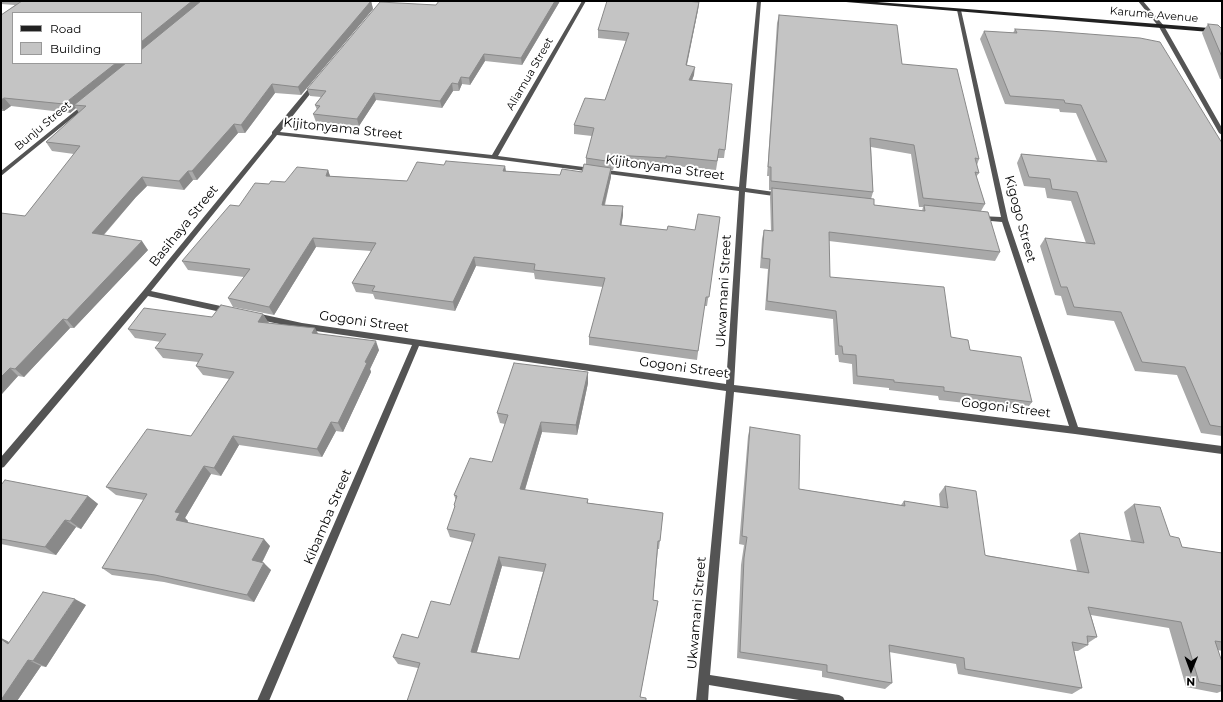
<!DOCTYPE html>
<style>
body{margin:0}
#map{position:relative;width:1223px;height:702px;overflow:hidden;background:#fff;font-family:Montserrat,sans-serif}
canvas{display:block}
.frame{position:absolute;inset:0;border:2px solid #000;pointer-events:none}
.legend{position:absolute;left:12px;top:12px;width:130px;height:52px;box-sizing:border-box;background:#fff;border:1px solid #999;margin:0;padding:5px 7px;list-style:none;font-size:12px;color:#000}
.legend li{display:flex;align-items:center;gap:8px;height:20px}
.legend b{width:20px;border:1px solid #999}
.north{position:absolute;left:1171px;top:650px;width:40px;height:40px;-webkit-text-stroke:3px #fff;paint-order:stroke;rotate:181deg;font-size:11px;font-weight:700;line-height:16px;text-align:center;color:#000}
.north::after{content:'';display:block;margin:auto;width:14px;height:18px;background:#000;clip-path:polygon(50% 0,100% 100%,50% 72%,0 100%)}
</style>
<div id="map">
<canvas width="1223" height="702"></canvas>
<div class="frame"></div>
<ul class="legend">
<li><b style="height:5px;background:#212121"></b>Road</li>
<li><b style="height:11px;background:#c4c4c4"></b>Building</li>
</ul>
<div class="north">N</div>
</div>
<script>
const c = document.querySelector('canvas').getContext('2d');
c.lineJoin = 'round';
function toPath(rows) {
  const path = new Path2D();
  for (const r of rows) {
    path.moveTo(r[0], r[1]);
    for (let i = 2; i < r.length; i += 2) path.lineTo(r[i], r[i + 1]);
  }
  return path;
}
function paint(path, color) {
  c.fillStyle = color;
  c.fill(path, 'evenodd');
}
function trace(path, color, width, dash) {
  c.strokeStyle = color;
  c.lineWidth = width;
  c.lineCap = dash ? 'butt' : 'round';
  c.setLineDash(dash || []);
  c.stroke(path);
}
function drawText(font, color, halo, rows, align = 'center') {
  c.font = font + ' Montserrat,sans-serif';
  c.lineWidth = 4;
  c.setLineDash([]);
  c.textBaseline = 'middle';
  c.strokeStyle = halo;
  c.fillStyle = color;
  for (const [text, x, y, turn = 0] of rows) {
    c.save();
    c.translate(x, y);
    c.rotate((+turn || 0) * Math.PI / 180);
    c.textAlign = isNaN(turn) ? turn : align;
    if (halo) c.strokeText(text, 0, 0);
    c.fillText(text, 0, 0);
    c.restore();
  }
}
const street = toPath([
 [582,1,586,1,498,156,739,187,757,1,761,1,746,188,781,193,784,195,781,197,745,192,734,385,1069,426,1002,222,980,220,977,218,980,216,1001,217,957,10,959,9,961,10,1008,220,1078,427,1222,446,1222,454,1075,434,734,392,710,675,839,695,843,697,845,701,805,701,709,685,708,701,696,701,726,391,419,346,269,701,257,701,412,345,302,329,256,319,252,316,253,314,256,313,302,323,726,384,739,191,494,159,277,135,151,291,230,308,234,311,233,313,230,314,148,296,4,467,1,468,1,457,143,291,272,134,272,132,313,83,318,84,280,132,492,155,582,1],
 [1138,1,1143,1,1164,26,1222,128,1222,135,1219,133,1159,27,1138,1],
 [1215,1,1222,1,1222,2,1217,2,1215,1],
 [85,103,88,105,87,106,1,176,1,171,85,103]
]);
const secondary = toPath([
 [844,1,864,1,1222,29,1222,33,846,2,844,1]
]);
const wall = toPath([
 [1,1,371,1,373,9,301,95,275,93,245,133,238,133,197,180,193,180,184,190,147,186,136,197,104,235,148,250,74,328,70,328,24,377,18,376,1,395,25,216,74,154,52,151,46,142,79,113,76,108,70,113,11,106,4,111,1,111,1,15,15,5,1,4],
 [141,13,141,63,13,63],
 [439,1,560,1,522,65,485,61,470,85,462,84,459,91,453,91,442,108,376,100,359,126,316,122,313,114,317,110,315,105,321,97,310,96,307,89,436,5],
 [699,2,698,10,687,65,694,75,692,81,725,150,724,158,718,158,716,170,665,165,665,166,614,163,613,170,611,170,611,177,605,205,623,206,623,215,621,225,667,230,695,230,720,217,707,306,704,306,697,360,589,345,589,337,603,287,535,279,534,273,476,266,455,311,375,299,373,294,356,292,352,283,371,251,316,247,274,315,233,307,228,298,244,277,188,270,182,261,239,206,269,184,285,182,328,170,330,176,407,181,444,165,505,166,506,171,560,175,582,172,586,164,586,158,592,136,574,134,574,125,605,100,626,41,598,38,598,30],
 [779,15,902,64,979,159,977,165,979,173,976,177,985,204,981,211,1000,252,995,261,829,241,830,277,951,337,970,350,1032,402,1026,410,939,400,938,396,889,390,889,388,853,384,852,364,839,362,838,355,835,355,833,319,765,310,768,269,760,268,762,239,764,230,771,231,770,197,771,190,769,190,769,176,767,176,777,23],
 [871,147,911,154,919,207,923,207,922,211,874,205,871,199,873,192],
 [1208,24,1222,29,1222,79,1220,79,1202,33],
 [1015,29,1222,143,1222,436,1201,433,1177,375,1135,371,1114,321,1067,315,1061,296,1055,295,1040,246,1045,238,1086,243,1071,201,1047,198,1045,188,1024,186,1017,163,1021,154,1097,161,1076,113,1060,112,1059,109,1005,104,980,39,984,31,1013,33],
 [263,314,268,323,318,334,379,350,370,369,371,372,343,432,336,431,322,457,239,445,221,476,211,474,185,518,188,521,187,523,270,546,262,563,271,570,254,602,164,582,112,575,102,568,144,500,116,495,106,487,191,436,229,379,203,375,196,366,198,362,163,358,155,348,161,342,135,338,128,329,212,317],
 [588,372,588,383,577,435,542,432,525,490,588,499,588,503,663,513,659,549,658,549,653,600,658,601,640,697,418,668,398,664,393,657,418,638,450,605,472,542,450,537,447,529,455,508,454,505,456,501,454,495,492,462,505,424,500,423,497,413],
 [502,566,543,572,519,659,477,652],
 [750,427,799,489,901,505,904,501,940,507,939,494,945,486,985,555,1077,571,1070,540,1079,533,1131,541,1124,512,1134,504,1182,547,1222,553,1222,651,1218,650,1222,662,1222,691,1217,693,1186,687,1169,628,1091,615,1097,637,1088,643,1088,645,1078,651,1074,651,1082,688,1072,694,958,674,956,664,889,652,892,683,885,689,822,677,822,671,737,658,741,565,744,545,739,544,748,436],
 [1,485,88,496,98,504,81,529,76,527,56,555,1,544],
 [86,605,46,667,41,666,17,701,1,701,1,638,9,642]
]);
const shadedWall = toPath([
 [192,1,206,1,141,54,141,42],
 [371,1,373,9,301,95,298,87],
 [555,1,560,1,522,65,521,58],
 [699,2,698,10,685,73,686,65],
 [484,54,485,61,470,85,469,78],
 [116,63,131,63,74,105,76,108,70,113,64,104],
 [695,67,694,75,688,89,689,80],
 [461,77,462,84,459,91,458,84],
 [452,83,453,91,442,108,440,101],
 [272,84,275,93,245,133,241,125],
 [374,93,376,100,359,126,357,119],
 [4,98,11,106,4,111,1,107,1,100],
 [234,124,238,133,197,180,192,171],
 [614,155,614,163,613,170,613,162],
 [505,166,506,175,503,171],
 [611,168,611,177,602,214,602,205],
 [328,170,331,179,326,176],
 [188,171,193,180,184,190,179,181],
 [142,177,147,186,136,197,98,241,92,233,131,189],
 [623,206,623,215,620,234,620,225],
 [313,238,316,247,274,315,269,307],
 [142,241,148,250,74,328,67,320],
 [474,257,476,266,455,311,453,302],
 [263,314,269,323,258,322],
 [63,319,70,328,24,377,15,369],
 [315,328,320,337,312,333],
 [376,341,379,350,370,369,371,372,343,432,338,423,365,362],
 [10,368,18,376,1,395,1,377],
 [588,372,588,383,577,435,576,425],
 [331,422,336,431,322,457,317,449],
 [541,422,542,432,522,499,520,489],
 [233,436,239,445,221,476,214,468],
 [204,466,211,474,185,518,188,521,184,528,176,520,175,512],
 [88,496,98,504,81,529,70,521],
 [65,520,76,527,56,555,45,547],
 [264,539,270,546,259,568,252,560],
 [499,557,502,566,475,658,471,652],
 [264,563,271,570,254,602,247,595],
 [75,599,86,605,46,667,33,661],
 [1,638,7,641,20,650,8,644,1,639],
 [28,660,41,666,17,701,1,701,1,700]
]);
const building = toPath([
 [22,1,192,1,141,42,141,13,13,13,13,63,116,63,64,104,4,98,1,100,1,15,22,1],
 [201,1,371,1,298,87,272,84,241,125,234,124,192,171,188,171,179,181,142,177,131,189,92,233,142,241,67,320,63,319,15,369,10,368,1,377,1,213,25,216,80,146,46,142,86,106,74,105,126,63,141,63,141,50,201,1],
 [439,1,555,1,521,58,484,54,469,78,461,77,458,84,452,83,440,101,374,93,357,119,313,114,320,106,315,105,326,91,307,89,380,2,436,5,439,1],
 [607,1,684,1,699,2,686,65,695,67,689,80,732,84,725,150,719,149,717,161,666,156,666,158,614,155,613,162,586,158,594,128,574,125,585,98,605,100,629,33,598,30,607,1],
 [779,15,897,25,902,64,957,69,979,159,975,158,979,173,975,172,985,204,923,198,914,145,870,138,873,192,771,181,771,167,768,167,779,15],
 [1208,24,1218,25,1222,29,1222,57,1208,24],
 [1015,29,1050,31,1140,38,1160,42,1222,143,1222,427,1210,425,1185,367,1142,362,1121,312,1074,307,1067,287,1061,287,1045,238,1095,244,1077,192,1052,189,1050,179,1029,177,1021,154,1107,162,1081,105,1065,103,1064,100,1010,96,984,31,1017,33,1015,29],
 [446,161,505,166,503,171,560,175,562,169,582,172,584,164,611,168,602,205,623,206,620,225,667,230,668,226,695,230,698,214,720,217,709,297,706,297,698,351,589,337,605,278,534,270,535,264,474,257,453,302,372,291,375,286,352,283,376,243,313,238,269,307,228,298,250,269,182,261,230,205,239,206,255,183,269,184,271,181,285,182,297,167,328,170,326,176,407,181,417,162,444,165,446,161],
 [772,188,874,199,874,205,925,211,924,205,988,212,1000,252,829,232,830,277,944,287,951,337,968,340,970,350,1021,357,1032,402,944,391,944,387,894,382,894,380,857,376,856,355,843,354,842,346,839,346,836,311,767,301,770,259,762,258,764,230,773,231,772,188],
 [221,305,263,314,258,322,315,328,312,333,376,341,365,362,367,363,338,423,331,422,317,449,233,436,214,468,204,466,175,512,180,513,176,520,264,539,252,560,264,563,247,595,155,575,102,568,147,494,106,487,147,429,191,436,234,372,196,366,203,354,155,348,166,334,128,329,144,308,212,317,221,305],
 [514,363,588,372,576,425,541,422,520,489,588,499,587,503,663,513,660,541,658,541,653,600,658,601,640,697,646,698,646,701,407,701,420,663,393,657,402,634,418,638,431,601,450,605,475,534,447,529,455,506,454,505,457,496,454,495,470,458,492,462,508,415,497,413,514,363],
 [499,557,546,564,519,659,471,652,499,557],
 [750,427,800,435,799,489,905,506,904,501,948,508,945,486,976,491,985,555,988,556,1089,573,1079,533,1144,543,1134,504,1160,507,1170,536,1179,538,1182,547,1222,553,1222,642,1215,641,1222,662,1222,686,1199,682,1181,622,1088,607,1097,637,1087,636,1088,645,1072,642,1082,688,965,669,964,658,889,645,892,683,827,672,827,665,740,652,744,558,747,537,742,536,750,427],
 [5,480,88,496,70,521,65,520,45,547,1,539,1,485,5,480],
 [43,592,75,599,33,661,28,660,1,700,1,639,8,644,43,592]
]);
const farStreetnames = [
 ["Karume Avenue",1154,15,5],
 ["Aliamua Street",530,74,-60],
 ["Bunju Street",43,126,-40]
];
const streetNames = [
 ["Kijitonyama Street",343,129,6],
 ["Kijitonyama Street",665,168,8],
 ["Kigogo Street",1020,219,75],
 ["Basihaya Street",184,226,-51],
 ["Ukwamani Street",724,291,-87],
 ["Gogoni Street",364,322,8],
 ["Gogoni Street",684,368,8],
 ["Gogoni Street",1006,408,7],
 ["Kibamba Street",328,517,-67],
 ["Ukwamani Street",697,613,-85]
];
paint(street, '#545454');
paint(secondary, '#212121');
paint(wall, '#a9a9a9');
paint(shadedWall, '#898989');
paint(building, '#c4c4c4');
trace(building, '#898989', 1);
drawText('11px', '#000', '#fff', farStreetnames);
drawText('13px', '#000', '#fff', streetNames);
</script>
